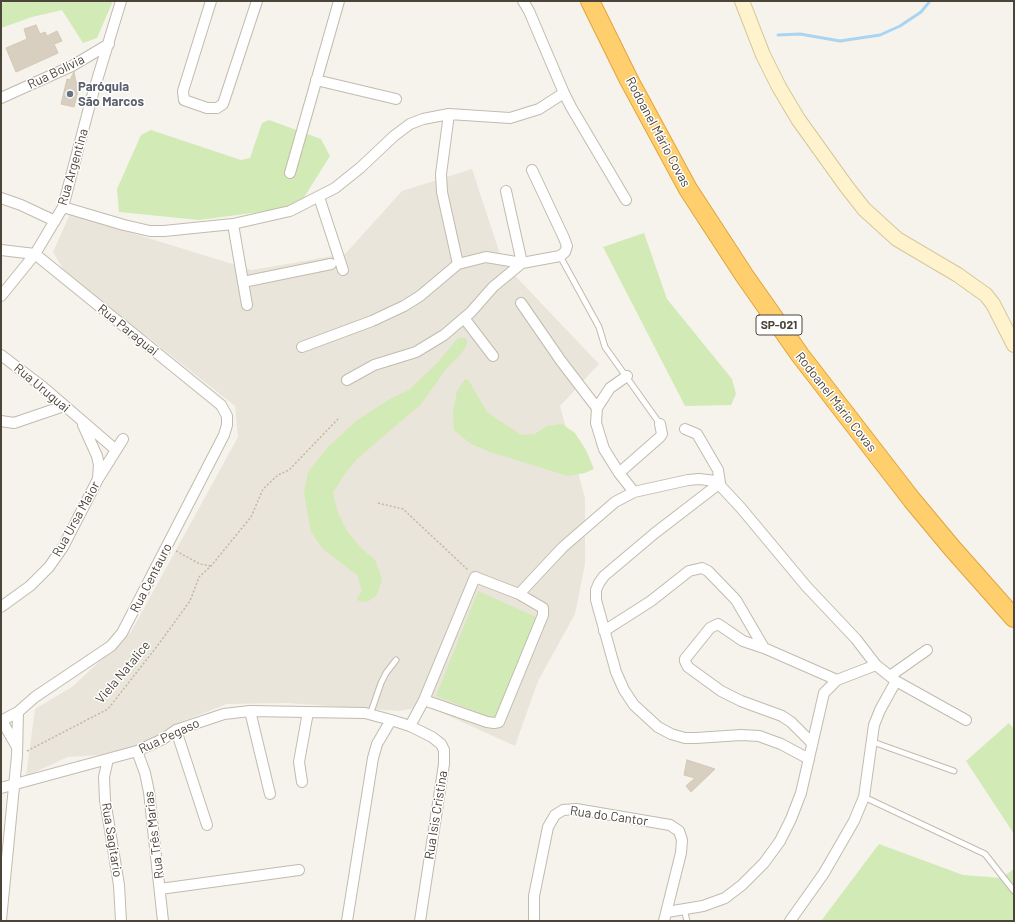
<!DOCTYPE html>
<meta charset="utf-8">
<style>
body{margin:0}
#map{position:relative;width:1015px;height:922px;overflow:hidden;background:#f6f3ec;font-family:Barlow,sans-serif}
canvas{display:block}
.frame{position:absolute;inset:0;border:2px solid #4b4439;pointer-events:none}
</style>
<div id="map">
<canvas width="1015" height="922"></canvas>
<div class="frame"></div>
</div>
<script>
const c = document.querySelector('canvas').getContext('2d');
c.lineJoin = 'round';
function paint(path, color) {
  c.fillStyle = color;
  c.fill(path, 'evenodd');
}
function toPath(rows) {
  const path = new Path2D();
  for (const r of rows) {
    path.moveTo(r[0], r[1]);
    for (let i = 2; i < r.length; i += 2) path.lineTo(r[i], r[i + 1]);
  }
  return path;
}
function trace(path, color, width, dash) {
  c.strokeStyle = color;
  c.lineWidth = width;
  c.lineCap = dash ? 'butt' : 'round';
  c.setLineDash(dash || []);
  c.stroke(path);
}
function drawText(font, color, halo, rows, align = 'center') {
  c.font = font + ' Barlow,sans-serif';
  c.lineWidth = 3;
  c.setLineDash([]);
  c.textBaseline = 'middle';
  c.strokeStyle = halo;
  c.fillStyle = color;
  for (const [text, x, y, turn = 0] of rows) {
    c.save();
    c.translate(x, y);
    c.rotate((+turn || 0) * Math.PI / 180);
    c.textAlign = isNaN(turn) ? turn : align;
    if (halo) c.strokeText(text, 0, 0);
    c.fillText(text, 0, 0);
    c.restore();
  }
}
const residential = toPath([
 [472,169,503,263,599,364,560,406,585,498,585,564,575,614,538,681,515,746,427,706,399,711,286,703,227,704,178,723,138,747,99,755,68,757,26,776,35,709,72,687,131,632,238,437,235,406,149,338,101,307,72,284,53,252,70,214,252,270,345,254,402,191]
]);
const green = toPath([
 [6,1,113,1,97,38,83,43,62,10,32,17,1,28,1,4],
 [269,120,321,139,330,156,298,207,199,220,119,212,117,189,141,135,151,130,241,160,250,158,262,123],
 [644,233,667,299,732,379,736,394,731,405,685,406,603,247],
 [458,338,465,338,468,342,462,353,447,368,421,404,357,459,344,475,333,493,338,513,347,531,360,547,375,560,382,579,377,595,367,602,358,601,357,598,362,591,357,575,323,549,311,532,304,493,308,472,328,447,356,421,390,399,409,390,438,362],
 [465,379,469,381,487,412,521,435,535,434,547,426,562,424,575,433,586,450,594,469,585,473,568,476,490,452,471,444,454,430,453,412,457,391],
 [478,591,536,617,495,719,436,696],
 [1009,723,1014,729,1014,834,966,761],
 [879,844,963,875,1001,878,1014,869,1014,921,821,921]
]);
const stream = toPath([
 [778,35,800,34,840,41,880,35,900,26,921,12,930,1]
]);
const building = toPath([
 [36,25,40,34,45,32,47,36,57,31,62,41,54,44,58,53,16,72,6,48,27,39,24,29,36,25],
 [74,72,76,82,80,83,74,107,61,104,67,79,70,80,74,72],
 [687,760,715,769,691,792,686,786,695,778,684,775,687,760]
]);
const path = toPath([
 [378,503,403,509,468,570],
 [176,551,200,564,211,566],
 [27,751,108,709,158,645,190,601,199,577,211,566,251,517,263,489,278,475,289,470,338,419]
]);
const lane = toPath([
 [560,256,599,327,605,347,660,424],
 [370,715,381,683,386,673,396,660],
 [873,742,954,771],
 [864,797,985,854,1014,891],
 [684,909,687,921]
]);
const street = toPath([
 [211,1,183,91,184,100,207,108,217,108,223,104,257,1],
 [316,80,396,99],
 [564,93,571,107,626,200],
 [1,98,72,66,109,44],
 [449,114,441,174,442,192,458,264],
 [290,173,339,1],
 [319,197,343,270],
 [1,198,21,205,55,221],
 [63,207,124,225,150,231,164,231,233,224,290,211,335,188,360,168,394,136,410,124,423,119,449,114,510,118,539,109,564,93,529,11,523,1],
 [233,224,247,305],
 [1,250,35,254,221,405,227,416,227,425,224,435,122,633,111,646,35,697,18,712,1,721],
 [243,282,331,264],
 [1,296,35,254,63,207,91,100,121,1],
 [521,303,561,361,597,408,596,423,604,449,619,473,634,492],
 [464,318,493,356],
 [302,347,372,321,404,306,420,296,458,264,486,257,522,263,560,256,565,252,567,246,564,238,532,170],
 [1,355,43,387,116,450],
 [347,380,374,365,416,352,444,335,471,312,493,287,522,263,506,191],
 [597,408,610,388,627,376],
 [1,421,14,423,64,406],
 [83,425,97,456,99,465,98,478],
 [685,429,697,434,718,470,720,483,655,533,604,576,599,583,596,590,596,600,616,672,624,690,634,705,658,727,671,734,685,738,696,738,741,735,759,736,781,744,809,759],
 [619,473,660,437,662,434,660,424],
 [519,594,563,547,615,502,634,492,688,480,699,479,716,481,741,508,806,586,856,639,876,665,896,681,966,720],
 [1,607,30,586,49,567,63,547,98,479,123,439],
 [604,631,651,601,689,571,702,568,708,571,736,600,764,648,837,680],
 [764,648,743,641,718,624,710,628,685,659,685,661,688,667,721,691,741,701,782,716,791,722,812,743],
 [890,676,927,650],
 [250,711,270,794],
 [2,721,17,747],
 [410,726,424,700,475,577,519,594,543,608,543,615,499,722,494,723,487,722,424,700],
 [176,730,207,825],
 [137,751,145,773,149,792,163,921],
 [108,759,104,777,105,800,119,885,121,921],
 [302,782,299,762,308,712],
 [1,788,137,751,163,739,176,730,224,714,250,711,365,713,391,720,410,726,432,737,441,744,444,750,444,764,420,921],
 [160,889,299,870],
 [667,912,703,906,725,898,742,885,764,863,780,841,791,819,801,793,824,693,837,680,876,665],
 [1,920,17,756,18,712],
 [347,921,373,758,377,744,391,720],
 [534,921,534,896,548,827,555,815,563,810,576,809,670,825,679,831,682,840,681,853,664,921],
 [790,921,824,873,854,821,864,797,874,725,880,710,896,681]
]);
const secondary = toPath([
 [742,1,763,55,779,87,798,119,846,186,864,209,897,239,958,275,986,295,993,304,1014,345]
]);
const highway = toPath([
 [590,1,629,80,688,189,744,275,800,355,912,500,952,548,1014,618]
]);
const markers = [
 [70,94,4,"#6b7280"]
];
const shields = [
 [779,325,46]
];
const shieldNames = [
 ["SP-021",779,325]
];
const streetNames = [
 ["Rua Bolívia",56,72,-26],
 ["Rodoanel Mário Covas",658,132,62],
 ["Rua Argentina",73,167,-74],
 ["Rua Paraguai",128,330,39],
 ["Rua Uruguai",42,388,40],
 ["Rodoanel Mário Covas",836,402,52],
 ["Rua Ursa Maior",76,519,-61],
 ["Rua Centauro",151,578,-63],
 ["Viela Natalice",123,672,-50],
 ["Rua Pegaso",169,736,-25],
 ["Rua Isis Cristina",436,815,-81],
 ["Rua do Cantor",609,816,8],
 ["Rua Três Marias",154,835,-97],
 ["Rua Sagitario",112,840,81]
];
const worshipNames = [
 ["Paróquia",78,87],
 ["São Marcos",78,102]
];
paint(residential, '#eae5da');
paint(green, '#d2eab5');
trace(stream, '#a9d4f2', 3);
paint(building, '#d8cfc1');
trace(building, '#d3c7b4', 1);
trace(lane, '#c2bbae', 7);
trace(street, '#c2bbae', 12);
trace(secondary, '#d6c79b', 16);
trace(highway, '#e0a43c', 20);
trace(path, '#c4b79f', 1.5, [2, 2]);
trace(lane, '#fff', 5);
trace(street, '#fff', 10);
trace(secondary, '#fff3cd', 14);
trace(highway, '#ffcf6e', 18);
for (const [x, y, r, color] of markers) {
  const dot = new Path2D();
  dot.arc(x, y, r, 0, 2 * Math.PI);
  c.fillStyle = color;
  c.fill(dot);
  trace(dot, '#fff', 1.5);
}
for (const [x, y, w] of shields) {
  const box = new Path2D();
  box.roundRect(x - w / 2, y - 10, w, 20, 3);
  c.fillStyle = '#fff';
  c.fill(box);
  trace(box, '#4b4439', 1);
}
drawText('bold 12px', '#4b4439', null, shieldNames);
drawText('13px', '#4b4439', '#fff', streetNames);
drawText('bold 13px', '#5b616d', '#fff', worshipNames, 'left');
</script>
